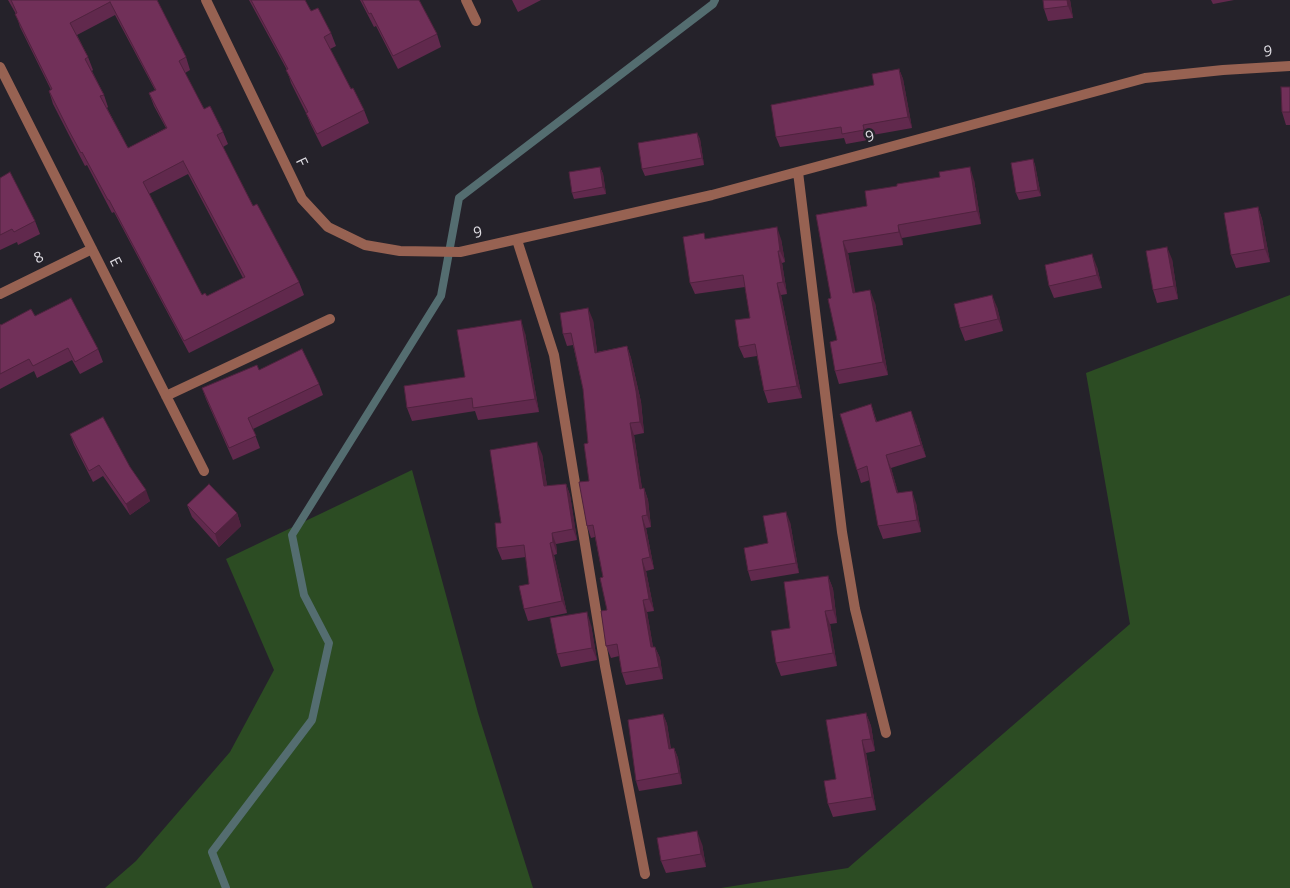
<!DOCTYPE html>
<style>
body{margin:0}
canvas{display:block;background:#25222a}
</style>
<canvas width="1290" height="888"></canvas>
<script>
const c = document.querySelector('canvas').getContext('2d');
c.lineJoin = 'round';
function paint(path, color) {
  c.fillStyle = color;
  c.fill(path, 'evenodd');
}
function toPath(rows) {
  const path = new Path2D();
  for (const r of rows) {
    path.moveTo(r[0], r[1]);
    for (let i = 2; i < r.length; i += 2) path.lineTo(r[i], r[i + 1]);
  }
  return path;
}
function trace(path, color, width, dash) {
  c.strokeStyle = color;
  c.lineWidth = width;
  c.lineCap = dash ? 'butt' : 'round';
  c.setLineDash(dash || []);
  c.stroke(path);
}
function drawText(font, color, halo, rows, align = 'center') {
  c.font = font + ' "Open Sans",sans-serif';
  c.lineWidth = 5;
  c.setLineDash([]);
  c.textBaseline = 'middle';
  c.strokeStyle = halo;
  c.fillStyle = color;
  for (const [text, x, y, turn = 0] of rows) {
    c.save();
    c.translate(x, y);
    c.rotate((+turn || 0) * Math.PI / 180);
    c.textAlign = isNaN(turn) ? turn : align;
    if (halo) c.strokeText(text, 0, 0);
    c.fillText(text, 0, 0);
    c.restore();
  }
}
const green = toPath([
 [1290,295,1290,888,721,888,848,868,1130,624,1086,373],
 [412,470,478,713,533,888,105,888,136,861,230,752,274,670,226,559]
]);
const stream = toPath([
 [226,888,212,852,312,720,329,643,304,595,292,535,441,296,459,198,713,4,715,0]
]);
const street = toPath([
 [206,0,302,199,328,227,365,245,400,251,460,252,712,195,1145,78,1223,70,1290,66],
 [466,0,476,21],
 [0,67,204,471],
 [798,172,842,532,855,609,886,733],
 [517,240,554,355,605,666,645,874],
 [0,294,92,249],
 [166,396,330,319]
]);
const wall = toPath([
 [8,0,157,0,186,57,190,70,185,73,204,109,223,132,228,144,223,147,253,206,299,282,304,295,189,353,114,212,112,213,87,165,85,166,72,141,53,104,49,91,51,90,20,27,16,14],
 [115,15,155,90,149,93,154,106,166,128,128,148,107,108,108,107,104,95,92,71,93,70,88,57,77,35],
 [188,174,243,278,207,296,202,295,149,194],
 [249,0,305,0,311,11,331,33,336,46,330,49,351,89,364,110,369,123,322,147,311,125,306,113,291,83,287,70],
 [360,0,419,0,437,34,441,47,398,69,376,26,374,27],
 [512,0,541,0,518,12],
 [1070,0,1073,18,1048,21,1044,9],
 [1211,0,1234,0,1213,4],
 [899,69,903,79,912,128,867,136,868,140,846,144,844,138,780,147,776,137,874,85],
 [1290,87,1290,125,1286,125,1282,112],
 [697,133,700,139,704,165,645,176,642,169],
 [1033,159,1035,165,1041,196,1019,200,1016,193],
 [600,167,603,174,606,194,574,199,572,193],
 [0,178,35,221,40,234,18,245,17,242,0,250],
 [974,180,981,224,902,238,903,245,848,253,855,293,875,303,888,375,839,384,835,371,837,340,831,298,816,215,867,206,897,186],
 [1258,207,1262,219,1270,262,1236,268,1231,255],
 [706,239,781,239,785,262,782,263,787,294,781,295,802,398,768,403,764,391,757,356,744,358,739,347,750,318,745,287,695,294,690,283],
 [1172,259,1178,299,1157,303,1153,290],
 [1097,267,1102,288,1054,298,1049,286],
 [997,307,1003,331,965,341,960,328],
 [593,320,597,352,627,346,631,358,641,402,644,433,634,435,642,489,644,488,648,500,651,527,646,528,654,569,646,571,654,611,647,612,653,647,655,647,660,658,663,679,626,685,622,673,619,656,611,658,606,646,607,610,603,577,595,537,591,538,587,526,589,481,588,443,583,389,573,345,567,346,563,334],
 [0,324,1,325,98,349,103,362,80,374,72,360,37,378,34,371,0,389],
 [525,333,539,412,478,420,475,411,412,421,407,408,465,377],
 [259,370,319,384,323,395,253,429,260,448,233,460,206,399,202,388],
 [871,404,877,422,916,424,926,457,891,468,898,493,916,503,921,532,883,539,878,526,870,480,861,483,857,470],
 [70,434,130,467,150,501,130,515,103,476,93,482,74,445],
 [542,454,547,486,566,484,570,495,577,540,556,544,557,554,554,555,567,613,528,621,524,609,529,584,526,557,502,560,497,548,501,523],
 [187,505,237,513,241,526,219,547,192,517],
 [790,522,799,573,751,581,748,571,768,543],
 [828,576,833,589,837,623,830,624,837,666,781,676,776,663,790,628],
 [591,625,597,660,561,667,557,654],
 [866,713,871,726,875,751,866,753,876,810,833,817,828,804,836,779],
 [663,714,667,724,671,749,674,748,678,758,682,784,639,791,636,781],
 [702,844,706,867,666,873,661,861]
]);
const shadedWall = toPath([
 [1067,0,1070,0,1073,18,1068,6],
 [899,69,903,79,912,128,908,117],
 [863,125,867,136,868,140,864,130],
 [697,133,700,139,704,165,702,158],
 [1033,159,1035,165,1041,196,1038,190],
 [600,167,603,174,606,194,603,187],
 [970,167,974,180,981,224,977,211],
 [1258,207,1262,219,1270,262,1265,249],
 [898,225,902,238,903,245,899,232],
 [777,227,781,239,785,262,780,251],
 [843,241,848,253,858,306,853,293],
 [1167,247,1172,259,1178,299,1174,286],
 [778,251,782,263,787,294,783,282],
 [1092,254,1097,267,1102,288,1097,275],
 [777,283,781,295,802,398,797,386],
 [870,290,875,303,888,375,883,362],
 [992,295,997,307,1003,331,998,319],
 [588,308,593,320,599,365,595,353],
 [521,320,525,333,539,412,535,399],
 [627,346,631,358,641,402,644,433,640,422],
 [911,411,916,424,926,457,921,445],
 [630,423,634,435,644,501,640,489],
 [537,442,542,454,549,498,544,486],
 [886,455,891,468,902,506,897,493],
 [566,484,570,495,577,540,573,529],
 [644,488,648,500,651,527,647,515],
 [146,490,150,501,130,515,126,504],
 [912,491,916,503,921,532,917,520],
 [786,512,790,522,799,573,796,563],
 [237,513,241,526,219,547,215,534],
 [642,516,646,528,654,569,650,557],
 [552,533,556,544,557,554,553,542],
 [550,543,554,555,567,613,562,601],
 [642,559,646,571,654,611,649,599],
 [828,576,833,589,837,623,833,610],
 [643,600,647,612,655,659,651,647],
 [825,611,830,624,837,666,833,653],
 [587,612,591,625,597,660,592,648],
 [655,647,660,658,663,679,659,667],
 [866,713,871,726,875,751,871,739],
 [663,714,667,724,672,759,669,749],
 [862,740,866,753,876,810,872,797],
 [674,748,678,758,682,784,679,773],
 [697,831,702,844,706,867,701,854]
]);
const building = toPath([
 [11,0,157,0,186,57,179,61,204,109,210,106,223,132,217,135,253,206,257,204,299,282,184,341,109,200,108,200,82,152,81,153,68,129,49,91,52,89,15,14,17,13,11,0],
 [110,2,156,90,149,93,167,128,128,148,100,96,104,95,85,59,88,57,70,23,110,2],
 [183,161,245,277,207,296,205,293,202,295,143,182,183,161],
 [251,0,305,0,311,11,318,8,331,33,324,37,351,89,353,88,364,110,317,134,306,113,308,112,286,70,288,69,251,0],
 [362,0,419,0,437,34,393,56,371,13,369,14,362,0],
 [1043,0,1067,0,1068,6,1044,9,1043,0],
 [899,69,908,117,863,125,864,130,842,134,841,127,776,137,771,105,874,85,872,74,899,69],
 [1281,87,1290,87,1290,112,1282,112,1281,87],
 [697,133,702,158,642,169,638,143,697,133],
 [1033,159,1038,190,1016,193,1011,163,1033,159],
 [600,167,603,187,572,193,569,172,600,167],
 [970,167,977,211,898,225,899,232,843,241,853,293,870,290,883,362,835,371,830,342,837,340,828,299,831,298,816,215,867,206,865,191,897,186,897,184,940,177,939,172,970,167],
 [10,172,35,221,14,232,12,229,0,235,0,178,10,172],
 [1258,207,1265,249,1231,255,1224,213,1258,207],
 [777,227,780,251,778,251,783,282,777,283,797,386,764,391,755,344,739,347,735,320,750,318,743,275,690,283,683,237,704,233,705,239,777,227],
 [1167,247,1174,286,1153,290,1146,251,1167,247],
 [1092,254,1097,275,1049,286,1045,265,1092,254],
 [992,295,998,319,960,328,954,304,992,295],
 [71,298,98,349,75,362,68,348,33,366,29,359,0,374,0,324,1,325,31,309,35,316,71,298],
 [588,308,595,353,627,346,636,391,640,422,630,423,640,489,644,488,647,515,642,516,650,557,642,559,649,599,643,600,651,647,655,647,659,667,622,673,617,644,606,646,601,611,607,610,600,578,603,577,593,525,587,526,579,482,589,481,584,444,588,443,583,389,571,333,563,334,560,313,588,308],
 [521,320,535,399,473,408,472,398,407,408,404,386,465,377,457,330,521,320],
 [302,349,319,384,248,418,256,436,229,448,202,388,257,365,259,370,302,349],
 [871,404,876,422,911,411,921,445,886,455,897,493,912,491,917,520,878,526,867,466,857,470,840,414,871,404],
 [103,417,130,467,146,490,126,504,99,465,89,471,70,434,103,417],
 [537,442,544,486,566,484,573,529,552,533,553,542,550,543,562,601,524,609,519,586,529,584,524,545,497,548,495,523,501,523,490,450,537,442],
 [209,484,237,513,215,534,187,505,209,484],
 [786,512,796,563,748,571,744,548,768,543,763,516,786,512],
 [828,576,833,610,825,611,833,653,776,663,771,631,790,628,784,582,828,576],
 [587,612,592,648,557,654,550,618,587,612],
 [866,713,871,739,862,740,872,797,828,804,824,781,836,779,826,720,866,713],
 [663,714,669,749,674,748,679,773,636,781,628,720,663,714],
 [697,831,701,854,661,861,657,838,697,831]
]);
const streetNames = [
 ["9",1268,52,-4],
 ["9",870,137,-15],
 ["F",301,162,64],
 ["9",478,233,-11],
 ["8",39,258,-26],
 ["E",115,262,63]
];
paint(green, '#2c4c23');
trace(stream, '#546d70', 8);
trace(street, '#976252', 10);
paint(wall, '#61294d');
paint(shadedWall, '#4f223e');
paint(building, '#713059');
trace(building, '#4f223e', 1);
drawText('15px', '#dddbe1', '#25222a', streetNames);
</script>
